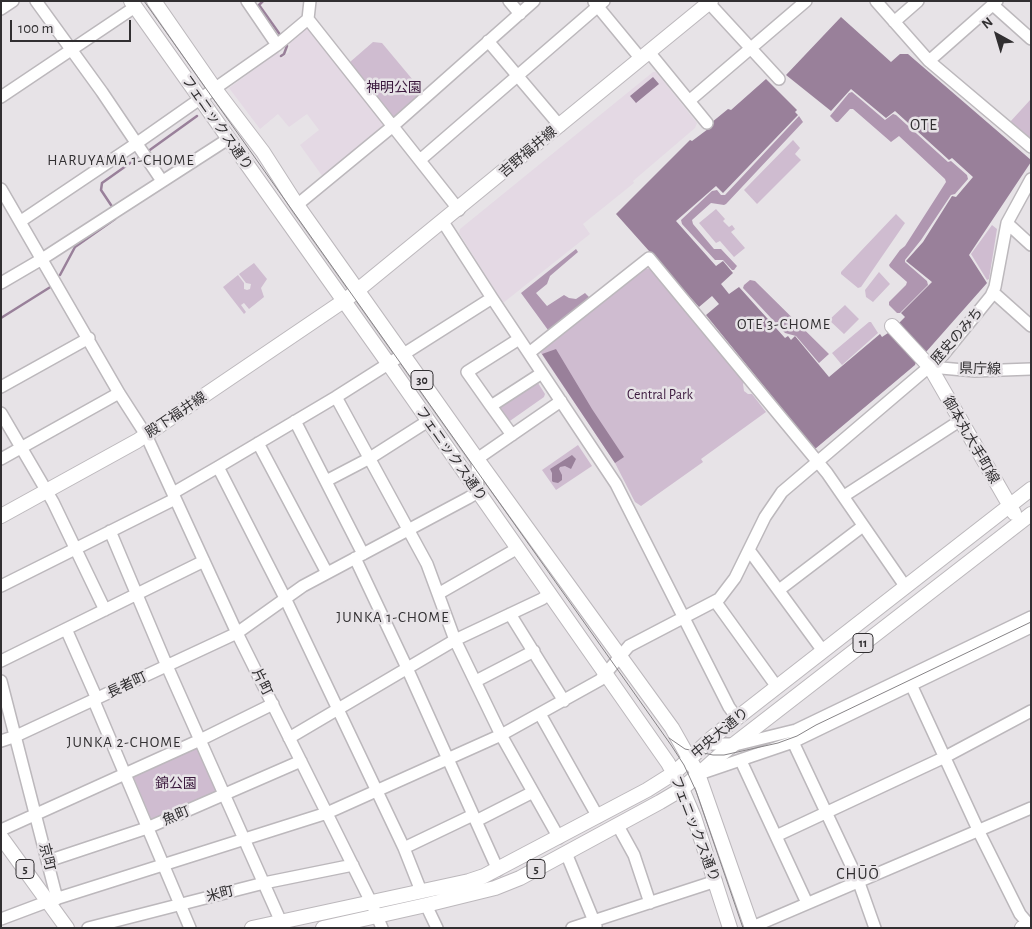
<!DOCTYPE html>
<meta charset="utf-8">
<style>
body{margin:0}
#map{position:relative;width:1032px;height:929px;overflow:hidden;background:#e7e3e7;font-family:"Alegreya Sans",sans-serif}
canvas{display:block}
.frame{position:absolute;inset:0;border:2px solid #312f31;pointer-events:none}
.north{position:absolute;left:972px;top:10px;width:50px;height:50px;-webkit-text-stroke:4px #e7e3e7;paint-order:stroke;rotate:321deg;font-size:14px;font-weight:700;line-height:20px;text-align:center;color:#312f31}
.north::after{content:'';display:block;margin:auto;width:18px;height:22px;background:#312f31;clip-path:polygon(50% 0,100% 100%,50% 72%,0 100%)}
.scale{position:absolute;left:10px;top:20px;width:121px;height:22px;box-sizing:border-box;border:2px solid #312f31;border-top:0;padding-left:6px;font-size:15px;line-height:18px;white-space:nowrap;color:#312f31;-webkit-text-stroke:4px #e7e3e7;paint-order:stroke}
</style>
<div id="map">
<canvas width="1032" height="929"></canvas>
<div class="frame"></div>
<div class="north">N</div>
<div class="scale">100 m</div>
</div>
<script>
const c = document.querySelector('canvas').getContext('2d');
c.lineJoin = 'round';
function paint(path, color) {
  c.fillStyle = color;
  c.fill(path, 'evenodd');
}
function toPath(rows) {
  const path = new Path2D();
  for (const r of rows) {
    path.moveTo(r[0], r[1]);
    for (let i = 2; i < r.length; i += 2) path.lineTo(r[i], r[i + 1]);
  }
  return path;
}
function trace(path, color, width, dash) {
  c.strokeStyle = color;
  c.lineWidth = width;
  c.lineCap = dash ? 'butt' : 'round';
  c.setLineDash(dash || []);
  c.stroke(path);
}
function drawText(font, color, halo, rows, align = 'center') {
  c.font = font + ' "Alegreya Sans","Noto Sans JP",sans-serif';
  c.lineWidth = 5;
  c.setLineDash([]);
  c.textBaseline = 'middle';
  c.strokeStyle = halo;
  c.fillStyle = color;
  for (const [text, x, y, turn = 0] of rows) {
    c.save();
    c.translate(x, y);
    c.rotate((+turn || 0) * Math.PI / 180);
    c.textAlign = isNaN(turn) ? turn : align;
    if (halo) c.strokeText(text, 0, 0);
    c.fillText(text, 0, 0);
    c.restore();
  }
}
const built = toPath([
 [307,28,312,28,385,122,384,127,323,177,300,145,319,130,307,114,289,127,278,114,260,129,229,88,278,52,281,59,289,52,290,43],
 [653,72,656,72,697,123,695,128,633,181,634,183,583,224,590,234,503,303,459,233,460,229]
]);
const green = toPath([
 [373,42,382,43,423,92,394,118,350,62],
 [1031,99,1031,140,1010,122],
 [793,140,800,148,795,154,801,160,757,204,744,190],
 [716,209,725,219,723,221,729,227,732,225,735,229,731,232,745,248,734,257,720,241,716,243,699,223],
 [896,214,905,223,861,287,858,288,841,274,841,272],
 [992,225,997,229,989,279,987,280,971,254],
 [254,263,267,279,261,288,264,297,249,309,244,303,241,305,246,312,244,314,223,287,238,275,244,283,244,289,247,290,250,289,251,284,246,283,239,274],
 [641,268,655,269,746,380,743,384,744,391,748,394,752,394,766,412,701,459,703,462,641,506,635,502,615,463,539,350],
 [879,272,890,284,873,302,866,297,865,290],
 [845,305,859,319,844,334,829,320],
 [869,322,871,322,878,333,842,365,832,353],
 [535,382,538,383,545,394,544,397,507,423,495,406],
 [578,445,592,466,556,490,542,470],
 [200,747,219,791,152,821,133,776]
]);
const forest = toPath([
 [852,92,885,120,893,114,896,115,948,162,951,161,967,175,968,179,955,194,951,195,921,240,905,260,905,262,927,281,928,285,900,313,897,313,889,305,889,302,906,285,907,282,890,267,889,265,900,250,905,246,946,182,945,179,899,136,891,142,853,109,850,109,838,122,836,122,830,116,849,93],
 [799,116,803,122,726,204,724,205,711,203,692,220,693,224,714,249,721,249,737,266,734,270,732,270,723,260,715,260,682,224,681,220,712,191,717,190,721,195,725,195],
 [576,249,578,252,550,276,547,284,536,293,547,306,564,295,569,298,576,299,585,293,590,298,548,330,521,293],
 [750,280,755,281,829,354,819,363,796,336,785,333,743,288,744,285]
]);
const water = toPath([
 [841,17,891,62,900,54,908,54,1031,160,1031,162,969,255,987,283,926,352,899,323,905,317,901,313,932,282,906,261,923,242,952,196,956,197,973,177,952,158,949,160,895,111,886,118,851,89,831,111,786,75],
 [653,77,659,84,636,103,630,96],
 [766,79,797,110,795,112,798,115,723,193,716,186,676,221,716,266,723,261,733,273,721,284,729,294,739,287,785,338,788,336,791,340,795,336,829,377,880,334,882,337,888,333,916,362,915,365,815,449,706,315,719,304,712,296,699,307,616,214,690,140,692,141,708,129,706,127,728,109,731,110],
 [556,349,592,409,624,457,615,463,542,354],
 [572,455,576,459,571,469,565,466,560,467,559,469,562,475,562,480,558,483,553,482,552,481,552,473,550,469]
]);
const stream = toPath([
 [263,1,259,5,281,36],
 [281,56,284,54,287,46],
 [147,152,197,116],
 [113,208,101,190,102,183,140,156],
 [60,275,75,247,115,219],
 [1,318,52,286]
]);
const minor = toPath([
 [36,1,102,92,162,181],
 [247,1,277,45],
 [509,1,520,14],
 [876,1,929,61,1031,147],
 [594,2,641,59],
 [709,3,779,79],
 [993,5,1031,39],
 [1,9,13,1],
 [308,19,459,210],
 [894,22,918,1],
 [488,41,560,126],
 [649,52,707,123],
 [929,61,997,1],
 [1,97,135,7],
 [689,101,806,1],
 [420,160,604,1],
 [1,189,119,393,146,435,237,633,371,902,382,928],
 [297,205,393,126,534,1],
 [21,221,137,143,277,45,308,19,310,1],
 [443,222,492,298,616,484,729,707,737,718],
 [1007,223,1031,245],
 [1,283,42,259,228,139],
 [993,292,1031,326],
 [529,353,649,258,827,473,905,586],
 [930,367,975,371,1031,369],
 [1,387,89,338],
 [336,397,427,564,455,640,501,735,559,838],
 [491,406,467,372,519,339],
 [1,413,53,502,105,610],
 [295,421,363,554],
 [512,435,491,406,542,373],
 [258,443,327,573],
 [1,459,119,393],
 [218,467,285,598,404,848,421,891],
 [326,481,370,458,428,421],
 [173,493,218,467,336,397,492,298],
 [844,496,961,420],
 [110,531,167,666,281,922],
 [749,550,823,651],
 [355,558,407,668,498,870],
 [1,586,175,499],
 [779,590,863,526],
 [438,594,518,548],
 [715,601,777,687],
 [510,614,564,701],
 [66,629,97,699],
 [1,661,204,561],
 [908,678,981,836,1020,914,1031,927],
 [1,681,57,899],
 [476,681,534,651],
 [94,701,190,928],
 [540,714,598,817],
 [289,738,455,640,542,599,550,593],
 [1,741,16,736,237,633,303,586,468,498,478,492,477,459,561,401],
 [793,742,858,880,875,928],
 [706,744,739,744,796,730,1031,617],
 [741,761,807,903],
 [702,773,793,742,1031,627],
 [476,821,533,792],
 [618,826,634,855,650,903],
 [1,830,200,740,273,704],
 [776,836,945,757,1031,711],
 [404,848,473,815],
 [566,853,596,926],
 [48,861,147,828,301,761],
 [426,905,437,928],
 [1,919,49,901,327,813,501,735,600,680,629,646,719,599,735,578,765,517,782,492,943,355,991,296,995,287,1007,223,1031,179],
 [88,928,264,883,353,865],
 [572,928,716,881],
 [750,928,1031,808]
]);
const major = toPath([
 [131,1,388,363,668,763,682,789,694,817,730,928],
 [154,1,215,89,263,152,297,205,477,459,672,728,698,774,752,928],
 [892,326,930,367,1014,513],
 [1,516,137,441,348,298,711,1],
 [1,837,67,928],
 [252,928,469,881,484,876,647,790,674,773,713,737,737,718,1031,489],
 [323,928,426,905,495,888,520,878,660,802,682,789,720,755,1031,514],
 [1022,928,1031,925]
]);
const tram = toPath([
 [144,1,671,745,684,765,696,791,743,928],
 [669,738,685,749,713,755,724,755,778,743,797,736,816,725,1031,622]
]);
const shields = [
 [422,380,22],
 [863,643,20],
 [25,869,18],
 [536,869,18]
];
const shieldNames = [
 ["30",422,380],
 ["11",863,643],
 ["5",25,869],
 ["5",536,869]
];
const parkNames = [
 ["神明公園",394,88],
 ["Central Park",660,395],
 ["錦公園",176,784]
];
const streetNames = [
 ["フェニックス通り",217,123,55],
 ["吉野福井線",528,152,-40],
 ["歴史のみち",957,336,-49],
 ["県庁線",980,369,1],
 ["殿下福井線",176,415,-34],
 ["御本丸大手町線",971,440,60],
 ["フェニックス通り",451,454,55],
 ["片町",262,682,63],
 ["長者町",127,685,-25],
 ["中央大通り",720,733,-40],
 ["魚町",176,816,-23],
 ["フェニックス通り",695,829,69],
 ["京町",47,857,76],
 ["米町",220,894,-14]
];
const neighbourhoodNames = [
 ["HARUYAMA 1-CHOME",121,160],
 ["OTE 3-CHOME",784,324],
 ["JUNKA 1-CHOME",393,617],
 ["JUNKA 2-CHOME",124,742]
];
const quarterNames = [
 ["OTE",924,125],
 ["CHŪŌ",858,874]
];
paint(built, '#e4d9e4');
paint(green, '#cfbcd0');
paint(forest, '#af96b0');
paint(water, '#99809a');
trace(stream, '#99809a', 2.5);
trace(minor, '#bcb8bc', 14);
trace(major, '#bcb8bc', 16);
trace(minor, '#fff', 11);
trace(major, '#fff', 14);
trace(tram, '#878487', 1);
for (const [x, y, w] of shields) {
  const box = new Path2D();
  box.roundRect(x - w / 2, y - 9.5, w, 19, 4);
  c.fillStyle = '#e7e3e7';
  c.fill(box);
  trace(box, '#312f31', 1);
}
drawText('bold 12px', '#312f31', null, shieldNames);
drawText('14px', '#3b193d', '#e7e3e7', parkNames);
drawText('14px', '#312f31', '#e7e3e7', streetNames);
c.letterSpacing = '1px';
drawText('15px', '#312f31', '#e7e3e7', neighbourhoodNames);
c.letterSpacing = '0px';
c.letterSpacing = '1px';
drawText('16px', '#312f31', '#e7e3e7', quarterNames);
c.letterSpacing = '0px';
</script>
